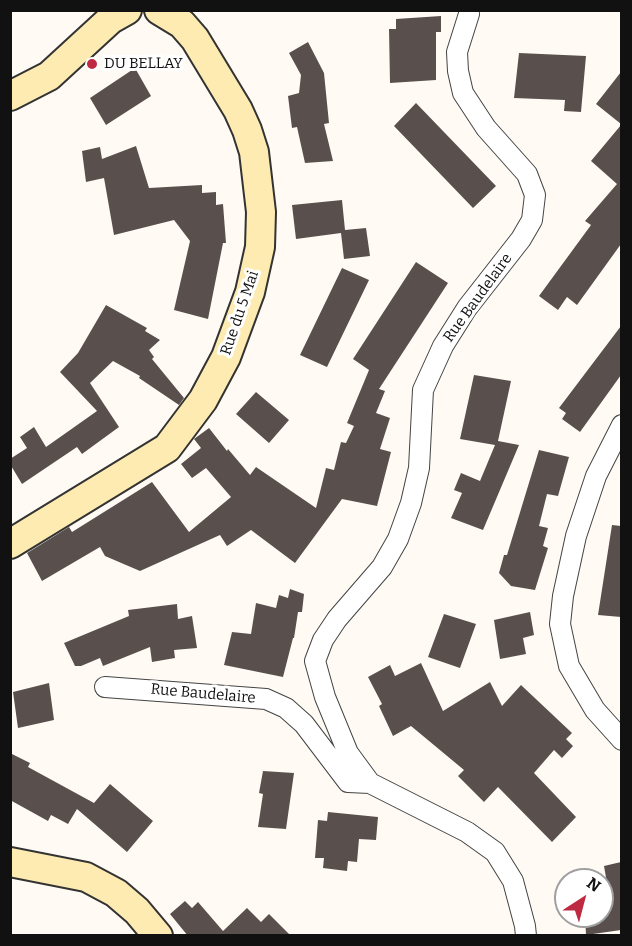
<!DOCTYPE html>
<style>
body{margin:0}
#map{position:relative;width:632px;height:946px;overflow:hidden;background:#fffbf4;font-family:Bitter,serif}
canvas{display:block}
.frame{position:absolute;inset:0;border:12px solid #111;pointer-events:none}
.north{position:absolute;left:554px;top:868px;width:60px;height:60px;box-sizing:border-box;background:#fff;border:2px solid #a0a0a0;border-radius:50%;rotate:36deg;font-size:16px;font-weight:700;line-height:24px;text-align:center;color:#111}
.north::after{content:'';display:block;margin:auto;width:21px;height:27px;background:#bf2a43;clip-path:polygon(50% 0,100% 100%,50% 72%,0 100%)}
</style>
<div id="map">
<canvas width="632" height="946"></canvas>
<div class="frame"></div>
<div class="north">N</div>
</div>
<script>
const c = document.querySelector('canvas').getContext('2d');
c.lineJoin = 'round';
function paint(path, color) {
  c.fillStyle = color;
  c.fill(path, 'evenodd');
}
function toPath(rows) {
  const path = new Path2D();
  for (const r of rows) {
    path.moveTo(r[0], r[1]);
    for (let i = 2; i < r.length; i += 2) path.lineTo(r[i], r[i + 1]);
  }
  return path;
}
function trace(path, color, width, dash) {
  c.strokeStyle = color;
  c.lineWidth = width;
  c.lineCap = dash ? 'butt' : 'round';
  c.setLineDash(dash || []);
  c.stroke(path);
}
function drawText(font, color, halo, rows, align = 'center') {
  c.font = font + ' Bitter,serif';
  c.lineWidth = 6;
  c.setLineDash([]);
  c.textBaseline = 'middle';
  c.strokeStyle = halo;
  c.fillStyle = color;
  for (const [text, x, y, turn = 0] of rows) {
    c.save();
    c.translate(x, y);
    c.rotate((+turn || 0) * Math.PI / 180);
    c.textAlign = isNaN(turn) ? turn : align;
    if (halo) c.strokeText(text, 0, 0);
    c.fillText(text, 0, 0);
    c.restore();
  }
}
const building = toPath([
 [441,16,441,32,436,32,436,80,390,83,389,29,396,29,396,19],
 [308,42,324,73,329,123,324,124,333,161,305,163,297,127,292,128,288,96,299,93,301,75,289,53],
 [519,53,586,56,581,112,564,111,565,100,514,98],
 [135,68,151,96,106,125,90,98],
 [621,72,621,124,596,104],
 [416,103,496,186,473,208,394,126],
 [621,125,621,244,577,305,567,297,558,310,539,296,591,225,585,221,617,184,591,161],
 [136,146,149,188,202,185,202,193,216,192,216,205,223,204,226,243,223,243,208,319,174,310,190,241,174,220,114,235,104,178,86,182,82,151,100,147,102,159],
 [342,200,345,230,366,228,370,256,344,259,341,233,296,239,292,205],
 [416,262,448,283,379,389,385,391,376,413,390,418,380,449,391,452,377,506,342,499,295,563,251,530,227,546,220,535,140,571,105,556,100,547,42,581,27,553,69,527,72,532,152,482,189,532,231,497,206,468,192,478,181,464,201,448,194,439,209,428,227,451,228,449,250,475,256,467,316,508,326,468,334,470,341,442,346,443,354,426,347,423,369,370,353,359],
 [342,268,369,280,327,367,300,355],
 [106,305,147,328,145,331,160,340,149,350,154,357,152,359,184,398,179,405,139,378,140,376,113,361,90,383,119,427,82,454,77,447,22,484,10,464,10,459,27,448,20,437,34,427,46,447,97,411,60,372,78,353],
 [621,326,621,375,580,432,562,419,566,413,559,408],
 [474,375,511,381,498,441,519,445,483,530,451,518,462,493,454,490,461,473,480,481,495,445,460,439],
 [256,392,289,420,269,443,236,414],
 [539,450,569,457,558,496,547,494,539,526,548,528,543,546,548,548,535,590,511,586,499,573,504,555,507,555],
 [612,525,621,526,621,617,598,615],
 [290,589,304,594,302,612,298,612,294,638,293,638,283,677,224,665,232,632,251,634,256,603,276,608,279,595,288,598],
 [177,604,178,619,192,616,197,648,174,650,175,658,152,662,150,647,103,666,100,658,81,666,75,666,64,643,129,616,128,610],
 [530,612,534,635,523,638,526,654,500,659,494,620],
 [444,614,476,624,460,668,428,657],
 [421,663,443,711,490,682,502,706,521,685,572,733,566,739,573,746,562,758,554,750,534,773,576,817,552,842,498,787,484,802,458,776,464,770,411,726,393,736,379,706,382,704,368,677,390,665,395,676],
 [49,683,54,720,18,728,13,692],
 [10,753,30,763,28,767,94,803,110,784,153,821,127,852,77,809,68,824,51,815,48,821,10,800],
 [263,771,294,773,286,829,258,827,263,794,259,793],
 [328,812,378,817,376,840,359,839,357,862,348,861,347,871,323,868,324,858,315,858,318,820,327,821],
 [621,862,621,930,586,935,585,916,602,916,602,890,608,889,604,866],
 [185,901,192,908,198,902,223,931,247,908,261,922,269,914,291,936,188,936,170,914]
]);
const street = toPath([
 [469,14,457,52,458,71,463,93,486,128,527,174,535,195,532,220,521,239,467,308,443,346,423,390,419,468,411,503,398,539,382,567,337,619,323,640,315,661,325,697,348,753,370,783,467,832,495,852,513,881,525,926,526,936],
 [622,425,596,476,576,536,563,596,560,624,569,666,595,710,622,740],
 [105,687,266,699,286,708,304,724,348,782,370,783]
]);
const secondary = toPath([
 [10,96,49,76,111,19,127,10],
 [10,544,167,448,203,400,226,357,250,292,260,247,261,212,254,152,247,130,238,110,195,39,182,24,159,10],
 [10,862,86,877,116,893,137,911,158,936]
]);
const markers = [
 [92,64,6,"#bf2a43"]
];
const poiNames = [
 ["DU BELLAY",104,64]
];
const streetNames = [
 ["Rue Baudelaire",478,298,-54],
 ["Rue du 5 Mai",240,313,-71],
 ["Rue Baudelaire",203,694,5]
];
paint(building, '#59504d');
trace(street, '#444', 22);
trace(secondary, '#333', 32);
trace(street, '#fff', 20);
trace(secondary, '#fdebb1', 28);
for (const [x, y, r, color] of markers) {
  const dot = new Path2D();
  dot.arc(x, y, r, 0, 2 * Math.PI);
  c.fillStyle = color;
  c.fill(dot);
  trace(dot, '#fff', 2);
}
drawText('15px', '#111', '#fff', poiNames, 'left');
drawText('15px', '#111', '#fff', streetNames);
</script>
